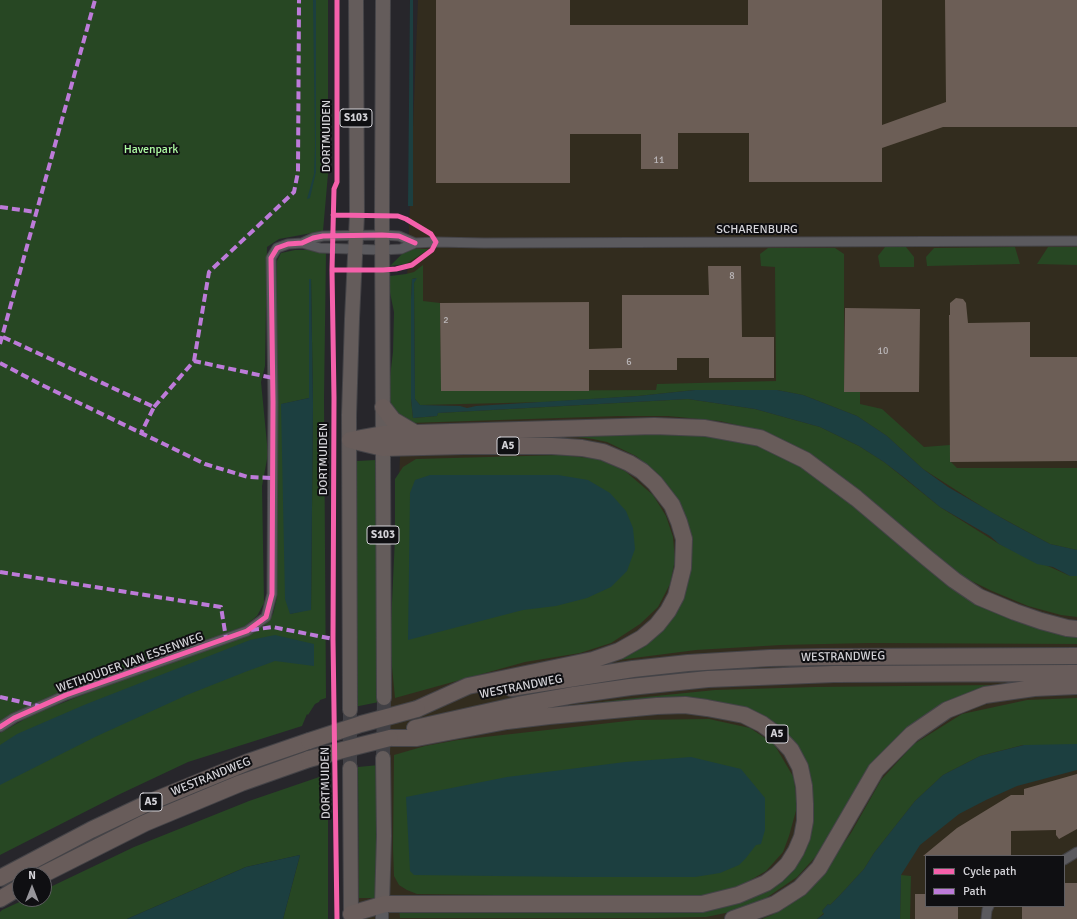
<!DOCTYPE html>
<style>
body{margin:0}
#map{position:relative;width:1077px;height:919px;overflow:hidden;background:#27262b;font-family:Signika,sans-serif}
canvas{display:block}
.legend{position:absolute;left:925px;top:855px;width:140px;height:52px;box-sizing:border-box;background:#0f0f12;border:1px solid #5e5d61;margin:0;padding:5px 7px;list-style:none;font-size:12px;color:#d4d3d8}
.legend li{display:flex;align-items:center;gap:8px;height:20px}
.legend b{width:20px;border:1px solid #5e5d61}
.north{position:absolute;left:12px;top:867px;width:40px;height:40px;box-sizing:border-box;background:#0f0f12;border:1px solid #5e5d61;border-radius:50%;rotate:0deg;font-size:11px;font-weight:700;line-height:16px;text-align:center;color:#d4d3d8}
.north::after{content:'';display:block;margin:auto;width:14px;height:18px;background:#97969b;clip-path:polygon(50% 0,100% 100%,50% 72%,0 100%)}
</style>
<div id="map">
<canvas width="1077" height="919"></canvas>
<ul class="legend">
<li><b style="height:5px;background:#f560ab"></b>Cycle path</li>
<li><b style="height:5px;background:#bd7bd9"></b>Path</li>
</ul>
<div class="north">N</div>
</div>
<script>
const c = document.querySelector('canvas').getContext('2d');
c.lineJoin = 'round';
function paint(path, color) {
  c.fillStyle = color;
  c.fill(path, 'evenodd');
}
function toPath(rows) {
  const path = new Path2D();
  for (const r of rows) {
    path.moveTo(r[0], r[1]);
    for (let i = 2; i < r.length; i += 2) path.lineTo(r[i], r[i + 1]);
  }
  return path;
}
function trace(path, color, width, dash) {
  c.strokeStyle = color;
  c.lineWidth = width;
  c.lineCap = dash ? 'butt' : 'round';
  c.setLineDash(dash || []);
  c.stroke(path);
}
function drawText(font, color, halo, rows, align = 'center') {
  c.font = font + ' Signika,sans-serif';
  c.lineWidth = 4;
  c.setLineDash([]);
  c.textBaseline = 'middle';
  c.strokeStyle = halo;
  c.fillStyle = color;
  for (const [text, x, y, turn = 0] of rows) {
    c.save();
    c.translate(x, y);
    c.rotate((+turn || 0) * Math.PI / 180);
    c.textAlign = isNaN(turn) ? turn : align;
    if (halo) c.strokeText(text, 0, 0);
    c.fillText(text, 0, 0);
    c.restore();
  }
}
const industrial = toPath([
 [418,0,1077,0,1077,919,347,919,391,684],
 [926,856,1064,856,1064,906,926,906]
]);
const green = toPath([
 [0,0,328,0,328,174,323,231,279,239,267,247,265,366,261,382,268,454,262,486,264,603,257,616,245,626,65,693,0,723],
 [885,247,906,247,914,257,914,267,880,267,878,256],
 [1015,247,1020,264,927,266,926,257,934,248],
 [1048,247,1077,247,1077,265,1037,264],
 [768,248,835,248,844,254,844,392,860,392,860,404,882,409,924,447,950,445,951,462,957,468,1077,468,1077,550,1050,544,989,511,923,469,887,436,857,416,803,395,777,390,695,390,638,396,546,402,420,405,415,399,414,283,416,278,412,279,411,299,411,399,413,418,437,416,438,413,688,399,755,409,820,427,859,446,884,462,940,507,999,544,1070,576,1077,576,1077,617,1061,615,1028,606,992,591,953,572,865,496,825,465,795,446,759,430,720,421,668,416,619,416,410,423,395,413,390,404,389,385,393,352,394,312,388,283,390,276,406,274,414,272,423,265,423,301,440,303,441,391,656,390,657,384,776,381,775,267,761,266,760,254],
 [413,249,429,249,406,264,390,266,403,253],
 [295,250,309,250,326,252,324,398,326,698,320,700,319,702,315,704,308,715,307,714,302,726,188,762,118,795,0,855,0,733,32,715,90,692,235,638,264,626,273,614,277,597,277,261,281,253],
 [309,279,311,279,313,404,311,609,290,614,282,404,309,398],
 [668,430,752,442,787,456,848,497,920,563,958,591,1077,632,1077,644,869,643,781,645,696,650,603,662,681,597,681,509,671,489,656,472,636,456,607,442,593,439,577,437,580,432],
 [561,455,598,459,625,471,653,495,666,516,673,537,675,560,670,584,658,607,640,624,611,643,580,653,525,662,395,698,390,646,395,537,395,479,403,467,416,459],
 [376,460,378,464,379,702,354,707,353,464,357,461],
 [994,685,994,688,927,715,843,815,817,855,797,877,766,898,745,909,706,917,655,918,400,918,399,907,691,909,784,873,812,798,773,723,744,707,708,700,680,700,555,708,626,699,715,690,815,687],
 [1077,698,1077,745,1023,745,980,756,943,775,915,801,874,853,864,869,840,895,830,905,828,904,822,911,824,913,817,919,762,919,772,915,794,900,825,869,851,833,881,780,914,744,962,714,1027,700],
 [709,719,750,728,774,744,794,778,797,807,789,836,783,852,766,871,737,888,706,895,647,897,417,894,407,890,399,885,394,876,393,848,394,755,425,746,458,740,636,720],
 [379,765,378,898,359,898,358,767],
 [328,774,328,919,283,919,300,855,246,867,127,919,0,919,0,912,2,910,26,899,44,899,44,890,134,847,249,801],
 [901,875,911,876,910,919,900,919]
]);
const water = toPath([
 [313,0,316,0,316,172,310,198,307,199,314,174,315,145],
 [410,0,413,0,413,206,408,206],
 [417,278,414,283,415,399,420,405,460,406,467,408,476,406,638,396,695,390,777,390,803,395,857,416,887,436,923,469,948,487,1007,521,1050,544,1077,550,1077,576,1070,576,1053,567,1037,564,999,544,990,536,940,507,906,479,884,462,859,446,820,427,755,409,688,399,438,413,437,416,413,418,411,399,411,299,412,279],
 [309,279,311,279,313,404,311,610,290,614,285,599,281,404,309,398],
 [430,475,558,475,588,480,610,493,626,511,633,528,635,549,627,571,611,587,587,598,556,606,523,610,408,640,410,493,415,480],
 [275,635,314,644,314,666,275,661,245,672,187,695,95,737,0,785,0,745,17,734,84,705,250,640],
 [1077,744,1077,770,1017,786,986,800,959,814,920,845,901,875,900,919,817,919,824,914,822,911,828,904,830,905,840,895,864,869,874,853,915,801,943,775,980,756,1024,745],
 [691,757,741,769,765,798,765,830,761,844,756,845,746,858,739,865,720,873,695,877,578,877,414,875,410,871,406,797,507,777,625,762],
 [300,855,283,919,127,919,246,867]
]);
const building = toPath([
 [436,0,570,0,570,25,748,25,748,0,882,0,882,125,946,102,945,0,1077,0,1077,127,943,127,882,148,882,182,749,182,749,133,678,133,678,169,641,169,641,134,570,134,570,183,436,183],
 [708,266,741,266,742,337,774,337,774,378,709,378,709,358,677,358,677,370,589,370,589,391,441,391,440,303,589,302,589,349,622,348,622,295,709,295],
 [956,298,963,299,966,303,968,323,1030,322,1030,357,1077,357,1077,461,950,462,949,315,950,315,950,303],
 [845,308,920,309,919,392,844,392],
 [1077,774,1077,829,1059,839,1056,835,1056,830,1011,831,1011,856,923,856,957,828,1011,795,1024,795,1024,789],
 [1064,883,1077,883,1077,919,1022,919,1022,906,1064,906],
 [915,894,926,894,926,906,958,906,958,919,915,919]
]);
const primaryTunnel = toPath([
 [383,758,384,698],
 [350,768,350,710]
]);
const street = toPath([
 [302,243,320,248,382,250,401,249,415,243,436,242,484,243,1077,241],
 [0,727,14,718,66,695,247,631,266,617,272,594,273,402,271,258,277,248,288,244,302,243,313,238,323,236,382,235,399,236,415,243],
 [1064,860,1077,852],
 [986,919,987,910,989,906]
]);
const secondary = toPath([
 [382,905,382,919]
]);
const primary = toPath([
 [383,0,382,215,384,698],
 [350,710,349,415,352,319,357,215,356,0],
 [350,768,351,914],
 [382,905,384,836,383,758]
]);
const highway = toPath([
 [383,407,393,420,415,433],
 [350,440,383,434,654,426,705,428,760,438,805,460,856,498,927,558,954,580,979,597,1015,612,1041,621,1067,628,1077,629],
 [354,441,383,448,464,446,552,446,582,448,603,452,629,463,642,471,655,483,672,505,679,522,684,539,683,568,676,596,668,611,657,625,642,638,619,651,593,660,468,686,417,709],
 [511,688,633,669,688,663,770,658,822,657,1077,656],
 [415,728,518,705,574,695,630,687,708,679,834,674,1077,673],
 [42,875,145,823,241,783,309,759],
 [0,878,91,830,148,803,248,762,309,741],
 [0,899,20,887],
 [351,914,385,904,702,904,738,895,766,883,777,875,788,864,796,851,802,837,805,821,805,804,804,786,800,767,791,750,777,735,762,724,744,715,707,708,685,705,657,706,549,716,507,721,417,738,390,738],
 [733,919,775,904,800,888,819,868,876,770,912,734,947,710,985,695,1034,688,1077,686]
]);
const highwayBridge = toPath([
 [309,741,361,724,417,709],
 [309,759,358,746,390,738]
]);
const quiet = toPath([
 [0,207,36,212],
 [3,337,154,407,141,433],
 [0,344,95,0],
 [194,361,209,272,294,192,298,172,299,0],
 [0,363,40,384,205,464,248,477,272,478],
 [154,407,194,361,273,378],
 [0,572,221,607,226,638],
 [251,630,273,627,333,639],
 [0,697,39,706]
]);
const cycleway = toPath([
 [337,0,337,182,334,189,332,270,334,398,333,639,337,919],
 [332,270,383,270,396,269,412,265,432,250,436,242,431,234,406,219,398,216,333,215],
 [0,727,14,718,66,695,247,631,266,617,272,594,273,402,271,258,277,248,288,244,302,243,313,238,323,236,382,235,399,236,415,243]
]);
const numberNames = [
 ["11",659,160],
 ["8",732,276],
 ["2",446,320],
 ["10",883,351],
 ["6",629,362]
];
const shields = [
 [356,118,32],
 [508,446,22],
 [383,535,32],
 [777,734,22],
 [151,802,22]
];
const shieldNames = [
 ["S103",356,118],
 ["A5",508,446],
 ["S103",383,535],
 ["A5",777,734],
 ["A5",151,802]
];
const streetNames = [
 ["DORTMUIDEN",327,136,-90],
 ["SCHARENBURG",757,230],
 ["DORTMUIDEN",324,459,-90],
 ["WESTRANDWEG",843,657,-1],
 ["WETHOUDER VAN ESSENWEG",130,663,-20],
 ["WESTRANDWEG",521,687,-11],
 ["WESTRANDWEG",211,777,-22],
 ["DORTMUIDEN",326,783,-91]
];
const parkNames = [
 ["Havenpark",151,150]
];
paint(industrial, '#322c1e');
paint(green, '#274723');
paint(water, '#1c3f40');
paint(building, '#6c5e56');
trace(primaryTunnel, '#414045', 14, [14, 7]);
trace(street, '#444347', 11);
trace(secondary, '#444347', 14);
trace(primary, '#444347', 16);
trace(highway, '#444347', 18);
trace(street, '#5b5a5e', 9);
trace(secondary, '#5b5a5e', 12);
trace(primary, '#645c5b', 14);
trace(highway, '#685c5a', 16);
trace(highwayBridge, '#444347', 18, []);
trace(highwayBridge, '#685c5a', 16);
trace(quiet, '#bd7bd9', 4, [8, 4]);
trace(cycleway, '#f560ab', 5);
drawText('10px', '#bab6b8', null, numberNames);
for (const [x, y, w] of shields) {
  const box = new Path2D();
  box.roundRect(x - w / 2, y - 9, w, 18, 3);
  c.fillStyle = '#0f0f12';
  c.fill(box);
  trace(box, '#d4d3d8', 1);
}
drawText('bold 11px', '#d4d3d8', null, shieldNames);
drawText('12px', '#d4d3d8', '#0f0f12', streetNames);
drawText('12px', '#adfaa2', '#0f0f12', parkNames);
</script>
